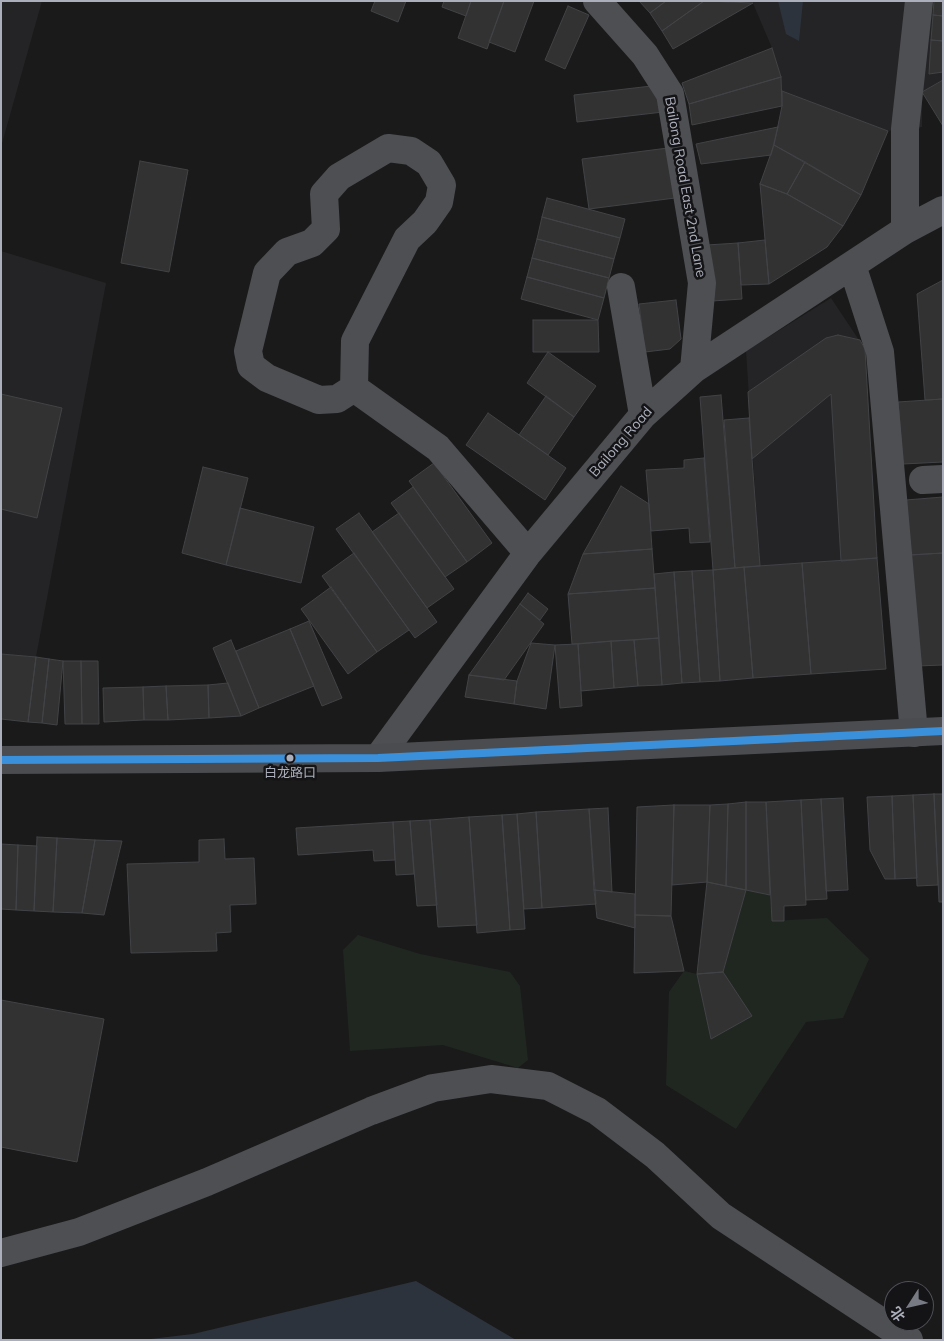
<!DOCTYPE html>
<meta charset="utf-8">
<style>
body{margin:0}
#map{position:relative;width:944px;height:1341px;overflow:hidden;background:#1a1a1a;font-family:Mulish,"Noto Sans SC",sans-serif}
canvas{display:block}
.frame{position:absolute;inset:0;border:2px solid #abafbb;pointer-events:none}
.north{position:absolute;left:884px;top:1281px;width:50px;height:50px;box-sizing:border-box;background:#141416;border:1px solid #505258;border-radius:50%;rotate:235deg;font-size:14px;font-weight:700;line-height:20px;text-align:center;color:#abafbb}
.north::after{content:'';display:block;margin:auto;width:18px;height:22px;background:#787b83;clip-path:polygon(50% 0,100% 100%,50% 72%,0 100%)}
</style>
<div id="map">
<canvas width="944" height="1341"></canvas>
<div class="frame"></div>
<div class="north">北</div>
</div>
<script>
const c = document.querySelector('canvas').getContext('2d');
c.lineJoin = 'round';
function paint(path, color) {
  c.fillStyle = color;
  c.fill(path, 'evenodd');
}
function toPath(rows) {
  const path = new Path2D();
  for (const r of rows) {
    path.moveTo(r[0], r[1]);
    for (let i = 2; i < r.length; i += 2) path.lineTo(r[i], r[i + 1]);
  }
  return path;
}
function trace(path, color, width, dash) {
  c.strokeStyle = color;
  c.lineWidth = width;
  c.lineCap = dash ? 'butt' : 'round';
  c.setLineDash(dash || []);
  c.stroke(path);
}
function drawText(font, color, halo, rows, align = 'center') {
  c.font = font + ' Mulish,"Noto Sans SC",sans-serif';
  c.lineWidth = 5;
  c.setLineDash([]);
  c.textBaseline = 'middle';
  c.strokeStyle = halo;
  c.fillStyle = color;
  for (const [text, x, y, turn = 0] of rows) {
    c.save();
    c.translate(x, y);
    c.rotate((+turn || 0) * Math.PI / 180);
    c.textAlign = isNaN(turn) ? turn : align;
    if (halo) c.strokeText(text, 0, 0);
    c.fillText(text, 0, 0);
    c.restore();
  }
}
const built = toPath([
 [1,1,42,1,1,147],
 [752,1,943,1,943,80,922,92,922,127,888,131,782,91,781,77,772,48],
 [1,251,106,283,36,657,1,654],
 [831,298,865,349,877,558,760,566,746,351]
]);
const green = toPath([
 [746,890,770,895,772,921,827,918,869,959,843,1018,806,1022,736,1129,666,1085,669,992,684,971,697,974,711,1038,751,1016,723,972],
 [358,935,420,954,510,972,520,986,528,1060,518,1068,443,1045,350,1051,343,950]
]);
const water = toPath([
 [778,1,803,1,799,41,786,34],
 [416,1281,516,1340,142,1340,193,1334]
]);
const building = toPath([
 [375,1,406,1,398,22,371,11,375,1],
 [444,1,471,1,466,16,442,7,444,1],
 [471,1,504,1,487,49,458,38,471,1],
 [504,1,534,1,515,52,489,42,504,1],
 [639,1,666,1,650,13,639,1],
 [666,1,704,1,662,31,650,13,666,1],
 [704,1,753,3,673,49,662,31,704,1],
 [934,1,943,1,943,16,933,15,934,1],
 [568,6,589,15,565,69,545,60,568,6],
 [933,15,943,16,943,41,931,40,933,15],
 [931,40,943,41,943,72,929,74,931,40],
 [772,48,781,77,689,104,682,83,772,48],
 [781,77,782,106,692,125,689,104,781,77],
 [943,80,943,126,922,92,943,80],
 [660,85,663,112,577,122,574,95,660,85],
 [782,91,888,131,861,195,774,145,782,106,782,91],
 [778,127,771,155,701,164,696,144,778,127],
 [774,145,805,162,787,194,760,184,774,145],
 [668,148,675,198,589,209,582,159,668,148],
 [140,161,188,170,169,272,121,263,140,161],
 [805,162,861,195,843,226,787,194,805,162],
 [760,184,787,194,843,226,827,247,769,284,760,184],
 [547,198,625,219,620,238,542,217,547,198],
 [542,217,620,238,614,259,537,239,542,217],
 [537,239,614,259,609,278,532,258,537,239],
 [765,240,769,284,741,285,738,243,765,240],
 [738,243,742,299,712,301,707,245,738,243],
 [532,258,609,278,604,298,527,277,532,258],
 [527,277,604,298,598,320,521,299,527,277],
 [943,280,943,399,925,400,917,294,943,280],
 [676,300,681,339,670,349,645,352,639,304,676,300],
 [533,320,598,320,599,352,533,352,533,320],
 [838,335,860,340,865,349,877,558,841,561,831,394,752,459,748,392,826,338,838,335],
 [548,352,596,386,574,417,527,383,548,352],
 [1,394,62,408,37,518,1,509,1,394],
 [721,395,735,568,713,570,700,397,721,395],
 [546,396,574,417,548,455,519,435,546,396],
 [943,399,943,462,903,464,898,402,943,399],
 [488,413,566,468,545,500,466,445,488,413],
 [749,418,760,566,735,568,724,420,749,418],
 [704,458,710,542,690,543,689,528,651,531,646,470,684,468,684,460,704,458],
 [434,463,492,543,467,562,409,481,434,463],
 [203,467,248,478,226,565,182,553,203,467],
 [621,486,649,504,652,549,583,554,621,486],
 [413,487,467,562,445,577,391,503,413,487],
 [943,497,943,553,910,555,906,500,943,497],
 [240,508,314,527,301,583,226,565,240,508],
 [359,513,437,622,415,638,336,529,359,513],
 [399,513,454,589,427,608,372,532,399,513],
 [652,549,655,588,568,594,583,554,652,549],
 [354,553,409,630,377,652,322,576,354,553],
 [943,553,943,665,917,666,910,555,943,553],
 [877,558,886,669,811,674,802,563,877,558],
 [802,563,811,674,753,678,744,567,802,563],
 [744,567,753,678,720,681,713,570,744,567],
 [713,570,720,681,700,682,692,571,713,570],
 [692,571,700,682,682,683,674,572,692,571],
 [674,572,682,683,662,685,654,574,674,572],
 [331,587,377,652,348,674,301,609,331,587],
 [655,588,659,638,572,644,568,594,655,588],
 [528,593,548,609,540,620,520,604,528,593],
 [520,604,544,624,504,680,469,675,520,604],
 [309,621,342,698,322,706,290,629,309,621],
 [290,629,314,686,259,708,236,651,290,629],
 [659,638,662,685,638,686,634,640,659,638],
 [231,640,259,708,241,716,213,648,231,640],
 [634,640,638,686,614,688,611,641,634,640],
 [611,641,614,688,581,691,578,644,611,641],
 [531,643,555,645,546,709,514,704,517,681,531,643],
 [578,644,582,706,560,708,555,645,578,644],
 [1,654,36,657,28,722,1,719,1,654],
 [36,657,49,659,42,723,28,722,36,657],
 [49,659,63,661,57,725,42,723,49,659],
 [63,661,81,661,82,724,65,724,63,661],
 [81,661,98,661,99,724,82,724,81,661],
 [469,675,517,681,514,704,465,697,469,675],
 [228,683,241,716,209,718,208,685,228,683],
 [208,685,209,718,168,720,166,686,208,685],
 [166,686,168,720,144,720,143,687,166,686],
 [143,687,144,720,104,722,103,688,143,687],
 [934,794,943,794,943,902,939,902,934,794],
 [934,794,938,885,917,886,913,795,934,794],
 [913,795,917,878,895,879,892,796,913,795],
 [892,796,895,879,885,879,870,850,867,797,892,796],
 [843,798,848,890,826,891,821,799,843,798],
 [821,799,827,899,806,900,801,800,821,799],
 [801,800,806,905,784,906,784,921,772,921,766,802,801,800],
 [746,802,766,802,770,895,746,890,746,802],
 [746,802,746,890,726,886,728,804,746,802],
 [728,804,726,886,707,882,710,805,728,804],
 [674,805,710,805,707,882,672,885,674,805],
 [674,805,671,916,635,915,637,807,674,805],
 [608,808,612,892,594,890,589,809,608,808],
 [589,809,596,904,542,908,536,812,589,809],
 [536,812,542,908,524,909,517,814,536,812],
 [517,814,525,929,510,930,502,815,517,814],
 [502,815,510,930,477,933,469,817,502,815],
 [469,817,477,925,438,927,430,820,469,817],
 [430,820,437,905,417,906,410,821,430,820],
 [410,821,414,874,396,875,393,822,410,821],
 [393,822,395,860,374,861,373,850,298,855,296,828,393,822],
 [37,837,57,838,53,912,34,911,37,837],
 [57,838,95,840,82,913,53,912,57,838],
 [224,839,225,859,254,858,256,904,230,905,231,932,216,933,217,951,131,953,127,864,199,862,199,840,224,839],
 [95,840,122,841,104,915,82,913,95,840],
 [1,844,18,845,16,910,1,909,1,844],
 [18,845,37,846,34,911,16,910,18,845],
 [707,882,746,890,723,972,697,974,707,882],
 [594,890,635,894,635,928,597,918,594,890],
 [635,915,671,916,684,971,634,973,635,915],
 [723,972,752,1016,711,1039,697,974,723,972],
 [1,1000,104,1019,77,1162,1,1147,1,1000]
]);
const minor = toPath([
 [597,1,645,55,670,94,702,283,694,369],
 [905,230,905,129,919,1],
 [852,265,880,352,914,733],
 [621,287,643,415],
 [354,388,337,399,319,400,267,378,251,366,248,351,267,273,287,252,312,243,326,229,324,194,339,177,388,148,411,151,429,163,442,185,439,202,425,222,407,239,355,341,354,388,438,448,528,553],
 [923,480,943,479],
 [378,758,528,553,643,415,694,369,905,230,943,210],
 [1,1253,79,1232,207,1182,371,1111,433,1088,491,1079,548,1086,597,1111,655,1155,721,1216,909,1340]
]);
const major = toPath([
 [1,760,378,758,943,731]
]);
const bus1 = toPath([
 [1,760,378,758,943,731]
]);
const markers = [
 [290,758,4.5,"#abafbb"]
];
const busNames = [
 ["白龙路口",290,773]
];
const streetNames = [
 ["Bailong Road East 2nd Lane",685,187,80],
 ["Bailong Road",621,442,-49]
];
paint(built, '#242426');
paint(green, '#202721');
paint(water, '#2c333c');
paint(building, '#323232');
trace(building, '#424346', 1);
trace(minor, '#4e4f53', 28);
trace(major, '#4b4c4f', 28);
trace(bus1, '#3a90db', 8);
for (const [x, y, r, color] of markers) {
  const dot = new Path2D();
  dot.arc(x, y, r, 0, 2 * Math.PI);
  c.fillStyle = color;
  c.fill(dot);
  trace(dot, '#141416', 2);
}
drawText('13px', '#abafbb', '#141416', busNames);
drawText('14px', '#abafbb', '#141416', streetNames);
</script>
